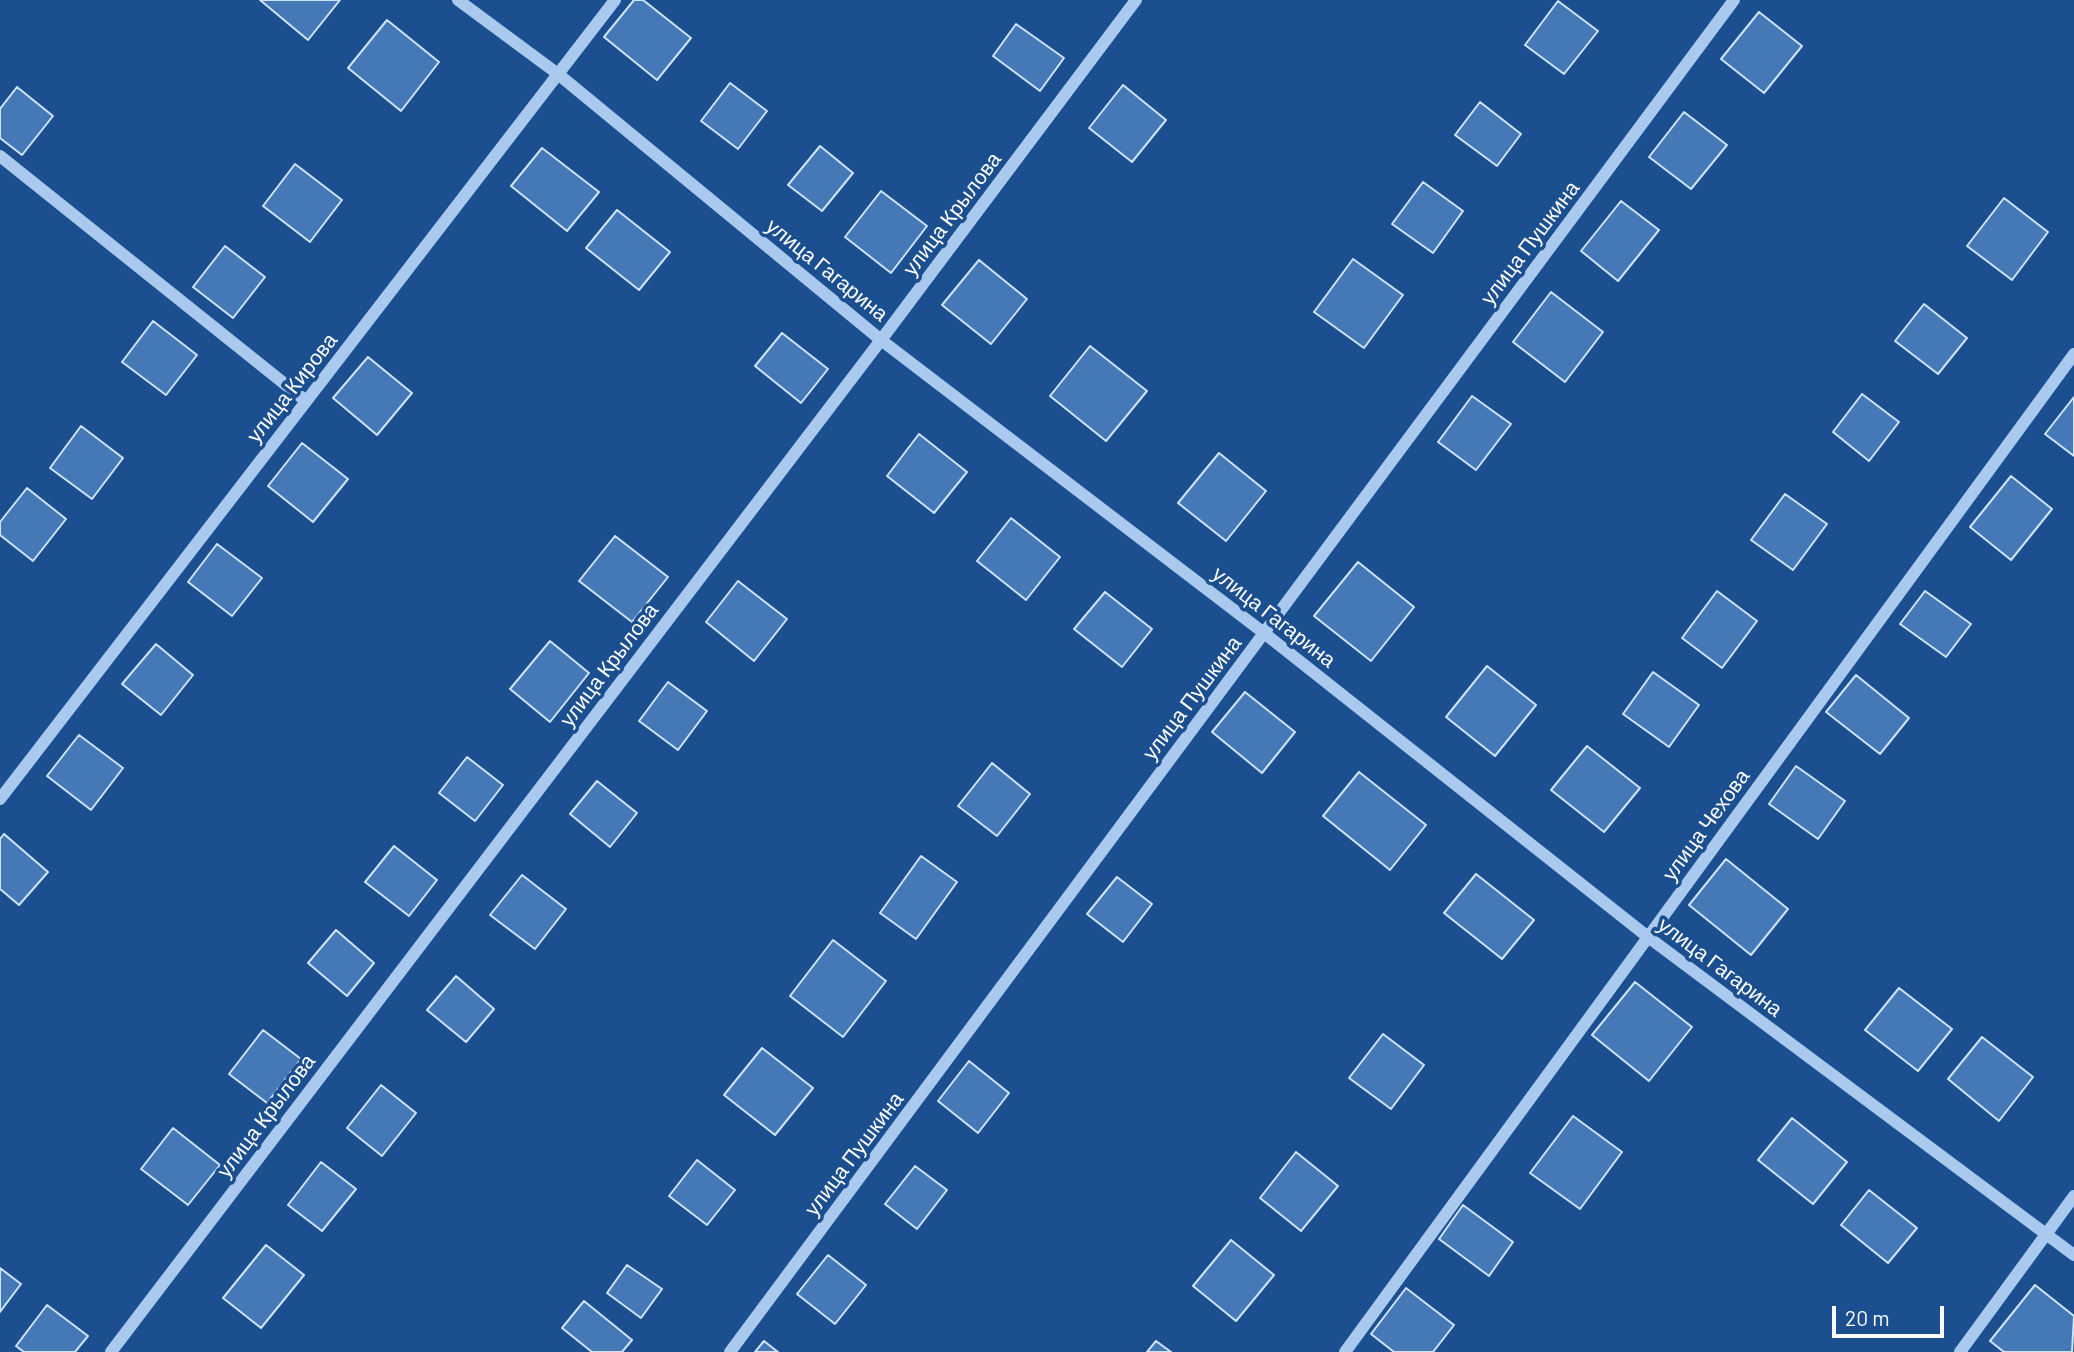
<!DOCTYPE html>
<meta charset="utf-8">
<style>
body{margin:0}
#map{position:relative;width:2074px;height:1352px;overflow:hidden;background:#1b4f8f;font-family:Barlow,sans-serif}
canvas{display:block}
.scale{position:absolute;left:1832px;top:1306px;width:112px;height:32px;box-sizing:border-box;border:4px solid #fff;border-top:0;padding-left:9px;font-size:21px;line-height:24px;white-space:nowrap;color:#fff;-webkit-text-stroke:5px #1b4f8f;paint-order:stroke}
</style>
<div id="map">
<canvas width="2074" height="1352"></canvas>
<div class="scale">20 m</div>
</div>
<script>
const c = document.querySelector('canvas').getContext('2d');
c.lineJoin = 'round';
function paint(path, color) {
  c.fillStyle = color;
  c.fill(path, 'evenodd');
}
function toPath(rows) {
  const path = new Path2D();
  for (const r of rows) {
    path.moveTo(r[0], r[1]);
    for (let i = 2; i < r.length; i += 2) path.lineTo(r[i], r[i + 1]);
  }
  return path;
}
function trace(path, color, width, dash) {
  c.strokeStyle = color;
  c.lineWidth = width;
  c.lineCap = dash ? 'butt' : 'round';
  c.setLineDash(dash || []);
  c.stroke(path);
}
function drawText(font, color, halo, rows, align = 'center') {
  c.font = font + ' Barlow,sans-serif';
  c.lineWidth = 7;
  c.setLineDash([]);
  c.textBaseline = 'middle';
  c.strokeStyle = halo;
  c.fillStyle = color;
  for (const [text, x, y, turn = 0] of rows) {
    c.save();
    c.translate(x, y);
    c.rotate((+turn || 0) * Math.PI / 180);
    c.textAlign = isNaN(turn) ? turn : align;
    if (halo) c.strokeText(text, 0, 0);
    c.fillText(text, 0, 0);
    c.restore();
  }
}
const building = toPath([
 [260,0,340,0,308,40,260,0],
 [634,0,643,0,691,38,657,80,604,37,634,0],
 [1558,1,1598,31,1564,74,1525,45,1558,1],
 [1759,12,1802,46,1764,93,1721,59,1759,12],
 [387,20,439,62,401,111,348,68,387,20],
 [1016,24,1064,58,1040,91,993,56,1016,24],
 [730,83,767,111,738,149,701,121,730,83],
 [1123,85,1166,120,1132,162,1089,128,1123,85],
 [17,87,53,116,22,155,0,138,0,109,17,87],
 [1480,102,1521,134,1497,166,1455,135,1480,102],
 [1684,112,1727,145,1691,189,1649,157,1684,112],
 [820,146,853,173,822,211,788,185,820,146],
 [542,148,599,192,567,231,511,186,542,148],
 [295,164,342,200,310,242,263,206,295,164],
 [1423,182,1463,211,1433,253,1392,224,1423,182],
 [881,191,927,226,891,273,845,237,881,191],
 [2004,198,2048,232,2012,280,1967,246,2004,198],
 [1621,201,1659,230,1618,281,1581,251,1621,201],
 [617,210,670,252,639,290,586,248,617,210],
 [225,246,265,277,233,318,193,287,225,246],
 [1353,259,1403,295,1364,348,1314,312,1353,259],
 [979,260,1027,299,991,344,942,305,979,260],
 [1551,292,1603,332,1565,382,1513,342,1551,292],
 [1924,304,1967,338,1938,374,1895,341,1924,304],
 [153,321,197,355,166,395,122,362,153,321],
 [782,333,828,369,801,403,755,366,782,333],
 [1090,346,1147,391,1106,441,1050,396,1090,346],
 [368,357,412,393,377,435,333,398,368,357],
 [1862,394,1899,422,1869,461,1833,432,1862,394],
 [1472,396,1511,424,1476,470,1438,442,1472,396],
 [2074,397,2074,456,2045,434,2074,397],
 [81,426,123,458,92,499,50,468,81,426],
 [919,434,967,472,934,513,887,476,919,434],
 [302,443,348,479,313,522,268,486,302,443],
 [1219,453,1266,491,1226,541,1178,503,1219,453],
 [2011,476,2052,509,2011,560,1970,527,2011,476],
 [27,488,66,519,33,561,0,535,0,522,27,488],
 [1785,494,1827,524,1793,570,1751,540,1785,494],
 [1011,518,1060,557,1026,600,977,561,1011,518],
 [615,536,668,577,632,622,579,581,615,536],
 [217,544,262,578,232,616,188,582,217,544],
 [1358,562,1414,607,1371,661,1314,616,1358,562],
 [738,581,787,619,754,661,706,622,738,581],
 [1717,591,1757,621,1722,668,1682,638,1717,591],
 [1925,591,1971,624,1946,657,1900,624,1925,591],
 [1105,592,1152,629,1122,667,1074,629,1105,592],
 [550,641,589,673,550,722,510,689,550,641],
 [156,644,193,675,161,715,122,684,156,644],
 [1487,666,1536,705,1495,756,1446,717,1487,666],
 [1653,672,1699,705,1669,747,1623,714,1653,672],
 [1856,675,1909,718,1880,754,1826,712,1856,675],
 [668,682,707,711,678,750,639,721,668,682],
 [1245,692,1295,732,1262,773,1212,732,1245,692],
 [79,735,123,768,91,810,47,776,79,735],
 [1587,746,1640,788,1604,832,1551,790,1587,746],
 [467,757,503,785,475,821,439,793,467,757],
 [992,763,1030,794,997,836,958,806,992,763],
 [1796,766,1845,801,1818,839,1769,804,1796,766],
 [1359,772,1426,825,1390,870,1323,816,1359,772],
 [597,781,637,813,610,847,570,814,597,781],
 [4,834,48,872,19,905,0,889,0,839,4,834],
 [394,846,437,880,409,916,365,882,394,846],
 [921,856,957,882,916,939,880,913,921,856],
 [1726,859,1788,909,1751,955,1689,905,1726,859],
 [1476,874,1534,920,1502,959,1444,913,1476,874],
 [522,875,566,909,535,949,490,915,522,875],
 [1117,877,1152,904,1123,942,1087,914,1117,877],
 [336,930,374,963,347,996,308,963,336,930],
 [833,940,886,981,843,1037,790,996,833,940],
 [456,976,494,1009,466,1042,427,1010,456,976],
 [1635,982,1692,1027,1649,1081,1592,1035,1635,982],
 [1899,988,1952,1029,1918,1071,1865,1030,1899,988],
 [263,1030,301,1059,267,1103,229,1074,263,1030],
 [1383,1034,1424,1065,1391,1109,1349,1078,1383,1034],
 [1982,1037,2033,1077,1999,1121,1948,1079,1982,1037],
 [762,1048,813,1088,775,1135,724,1095,762,1048],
 [969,1061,1009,1093,978,1133,938,1101,969,1061],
 [381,1085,416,1113,382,1156,347,1128,381,1085],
 [1573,1116,1622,1152,1580,1209,1530,1173,1573,1116],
 [1792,1118,1847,1162,1813,1204,1758,1160,1792,1118],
 [173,1128,220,1165,188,1205,141,1169,173,1128],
 [1296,1152,1338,1186,1301,1231,1260,1198,1296,1152],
 [697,1160,735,1190,707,1225,669,1196,697,1160],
 [321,1162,356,1189,322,1231,288,1205,321,1162],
 [915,1166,947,1190,917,1229,885,1204,915,1166],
 [1869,1190,1917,1228,1888,1263,1841,1225,1869,1190],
 [1463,1205,1513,1242,1489,1276,1439,1239,1463,1205],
 [1231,1240,1274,1275,1236,1321,1193,1286,1231,1240],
 [266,1245,304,1275,261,1328,223,1298,266,1245],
 [828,1255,866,1285,835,1324,797,1294,828,1255],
 [627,1265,662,1289,641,1318,607,1293,627,1265],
 [0,1268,21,1284,0,1312,0,1268],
 [2035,1285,2074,1316,2072,1352,2004,1352,1990,1341,2035,1285],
 [1406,1288,1454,1325,1433,1352,1394,1352,1371,1334,1406,1288],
 [584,1301,632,1340,622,1352,592,1352,562,1328,584,1301],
 [47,1305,88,1336,75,1352,24,1352,16,1346,47,1305],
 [764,1341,778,1352,755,1352,764,1341],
 [1156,1341,1171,1352,1147,1352,1156,1341]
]);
const minor = toPath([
 [458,0,558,74,881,340,1264,633,1648,937,2074,1255],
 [0,156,306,401],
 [0,799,615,0],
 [111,1352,881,340,1136,0],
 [730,1352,1734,0],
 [1345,1352,2074,354],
 [1960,1352,2074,1196]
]);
const streetNames = [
 ["улица Крылова",952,214,-53],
 ["улица Пушкина",1530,243,-53],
 ["улица Гагарина",827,270,39],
 ["улица Кирова",292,388,-52],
 ["улица Гагарина",1274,617,38],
 ["улица Крылова",609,665,-53],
 ["улица Пушкина",1192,698,-53],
 ["улица Чехова",1706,825,-54],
 ["улица Гагарина",1720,967,37],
 ["улица Крылова",266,1116,-53],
 ["улица Пушкина",854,1154,-53]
];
paint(building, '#4478b7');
trace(building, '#cfe3fa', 2);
trace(minor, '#a9c9ee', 12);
drawText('21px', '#fff', '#1b4f8f', streetNames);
</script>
